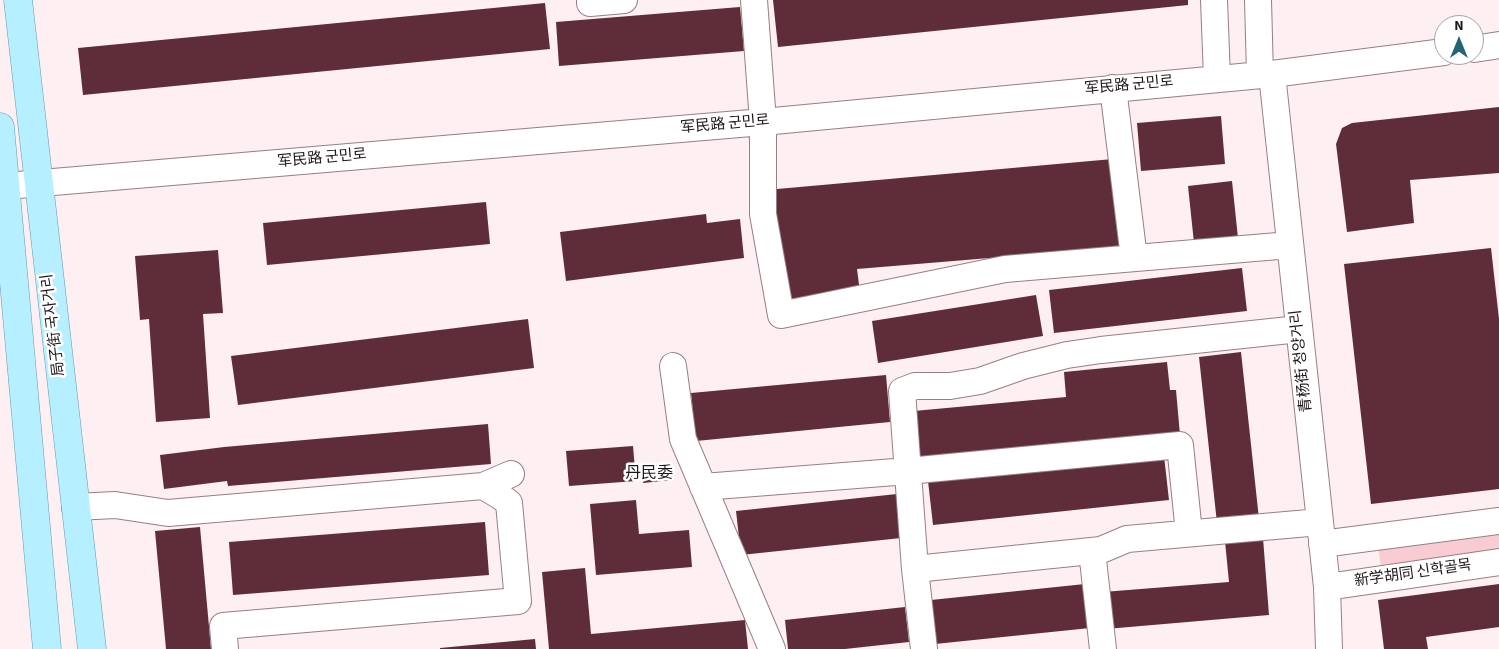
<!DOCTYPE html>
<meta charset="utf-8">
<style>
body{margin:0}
#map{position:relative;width:1499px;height:649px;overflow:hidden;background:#feeff2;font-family:"Source Sans 3",sans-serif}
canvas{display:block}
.north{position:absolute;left:1434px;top:15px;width:50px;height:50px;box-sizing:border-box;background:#fff;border:1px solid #a5a2a3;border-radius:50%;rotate:0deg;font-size:14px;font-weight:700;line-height:20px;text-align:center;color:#1f1618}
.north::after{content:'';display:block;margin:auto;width:18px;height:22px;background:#216577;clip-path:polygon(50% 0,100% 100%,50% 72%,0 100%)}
</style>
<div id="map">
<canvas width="1499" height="649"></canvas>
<div class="north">N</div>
</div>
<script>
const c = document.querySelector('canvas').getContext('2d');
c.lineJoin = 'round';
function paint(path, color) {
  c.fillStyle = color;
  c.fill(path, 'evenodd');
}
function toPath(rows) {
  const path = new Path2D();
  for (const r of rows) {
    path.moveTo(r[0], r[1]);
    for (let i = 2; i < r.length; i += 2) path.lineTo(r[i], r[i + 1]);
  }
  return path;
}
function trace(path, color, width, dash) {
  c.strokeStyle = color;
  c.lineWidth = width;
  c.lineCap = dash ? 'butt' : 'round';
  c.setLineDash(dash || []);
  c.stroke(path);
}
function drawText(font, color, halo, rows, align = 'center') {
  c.font = font + ' "Source Sans 3","Noto Sans SC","Noto Sans KR",sans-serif';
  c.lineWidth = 5;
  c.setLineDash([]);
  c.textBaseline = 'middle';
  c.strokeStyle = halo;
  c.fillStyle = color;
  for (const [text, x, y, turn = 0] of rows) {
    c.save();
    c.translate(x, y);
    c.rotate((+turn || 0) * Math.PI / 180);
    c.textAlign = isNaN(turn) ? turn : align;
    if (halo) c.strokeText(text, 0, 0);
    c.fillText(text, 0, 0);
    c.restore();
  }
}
const green = toPath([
 [1499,530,1499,552,1381,567,1378,546]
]);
const building = toPath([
 [773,0,1188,0,1188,5,778,47],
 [545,3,550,49,83,95,78,48],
 [740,7,744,51,559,66,556,22],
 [1499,107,1499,173,1410,180,1414,223,1347,232,1336,144,1342,128,1352,123],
 [1221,116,1225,164,1141,171,1137,123],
 [1113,159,1122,247,857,269,860,292,784,299,766,190],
 [1232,181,1238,238,1194,243,1188,186],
 [486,202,490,244,267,265,263,223],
 [706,214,707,223,740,219,744,258,566,281,560,232],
 [1491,248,1499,319,1499,489,1371,504,1344,264],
 [218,250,223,313,203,314,210,418,156,422,149,319,140,320,135,256],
 [1242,268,1247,311,1054,333,1049,290],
 [1036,295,1043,336,878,363,872,321],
 [528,319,534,368,238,405,231,356],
 [1241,352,1259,519,1217,523,1199,357],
 [1167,362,1170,390,1176,390,1180,435,919,460,914,411,1066,397,1064,372],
 [886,375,890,422,696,441,691,393],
 [488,424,491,464,228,486,227,481,164,489,160,455,224,447],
 [633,446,636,481,569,486,566,451],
 [1164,456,1169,500,933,525,928,481],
 [670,463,672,480,643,483,641,467],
 [897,494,901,538,741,555,736,511],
 [636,500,639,534,689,530,692,567,596,575,590,504],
 [485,522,489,575,233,595,229,542],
 [200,527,211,649,166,649,155,531],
 [1263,538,1269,615,1106,629,1103,592,1229,582,1225,541],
 [585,568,591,634,745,620,748,649,549,649,542,572],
 [1085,584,1090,628,935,644,931,600],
 [1499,584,1499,627,1426,637,1428,649,1384,649,1378,600],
 [905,607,909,642,845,649,788,649,785,620],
 [535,639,536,649,440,649,440,648]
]);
const minor = toPath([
 [590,0,590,3,624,0],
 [754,0,763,122,763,214,781,315,1005,269,1290,245],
 [1214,0,1217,78],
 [1258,0,1260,75],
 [1474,49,1499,45],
 [1272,74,1327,587,1329,649],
 [1113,88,1134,258],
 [6,186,763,122,1272,74,1444,52],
 [673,366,683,439,772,649],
 [703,487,908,471,1180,445,1189,533],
 [75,507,115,505,168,513,483,486,511,474],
 [1322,544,1499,521],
 [1092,551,1103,649],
 [915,569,1101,550,1127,539,1320,522],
 [1327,587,1499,562],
 [225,649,223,626,518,601,509,503,500,496,483,486],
 [924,649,915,569,902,391,915,386,950,386,980,381,1023,366,1067,355,1101,350,1299,329]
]);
const major = toPath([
 [18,0,92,649],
 [0,127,47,649]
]);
const streetNames = [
 ["军民路 군민로",1129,86,-5],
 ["军民路 군민로",725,125,-5],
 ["军民路 군민로",322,159,-5],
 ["局子街 국자거리",54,325,-97],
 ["青杨街 청양거리",1302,361,-96],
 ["新学胡同 신학골목",1413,574,-8]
];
const neighbourhoodNames = [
 ["丹民委",649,474]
];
paint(green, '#f9ccd4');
paint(building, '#5f2d39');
trace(minor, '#967f83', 28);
trace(major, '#619cae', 29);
trace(minor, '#fff', 26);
trace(major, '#b6efff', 28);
drawText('15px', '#1f1618', '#fff', streetNames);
drawText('16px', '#1f1618', '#fff', neighbourhoodNames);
</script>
